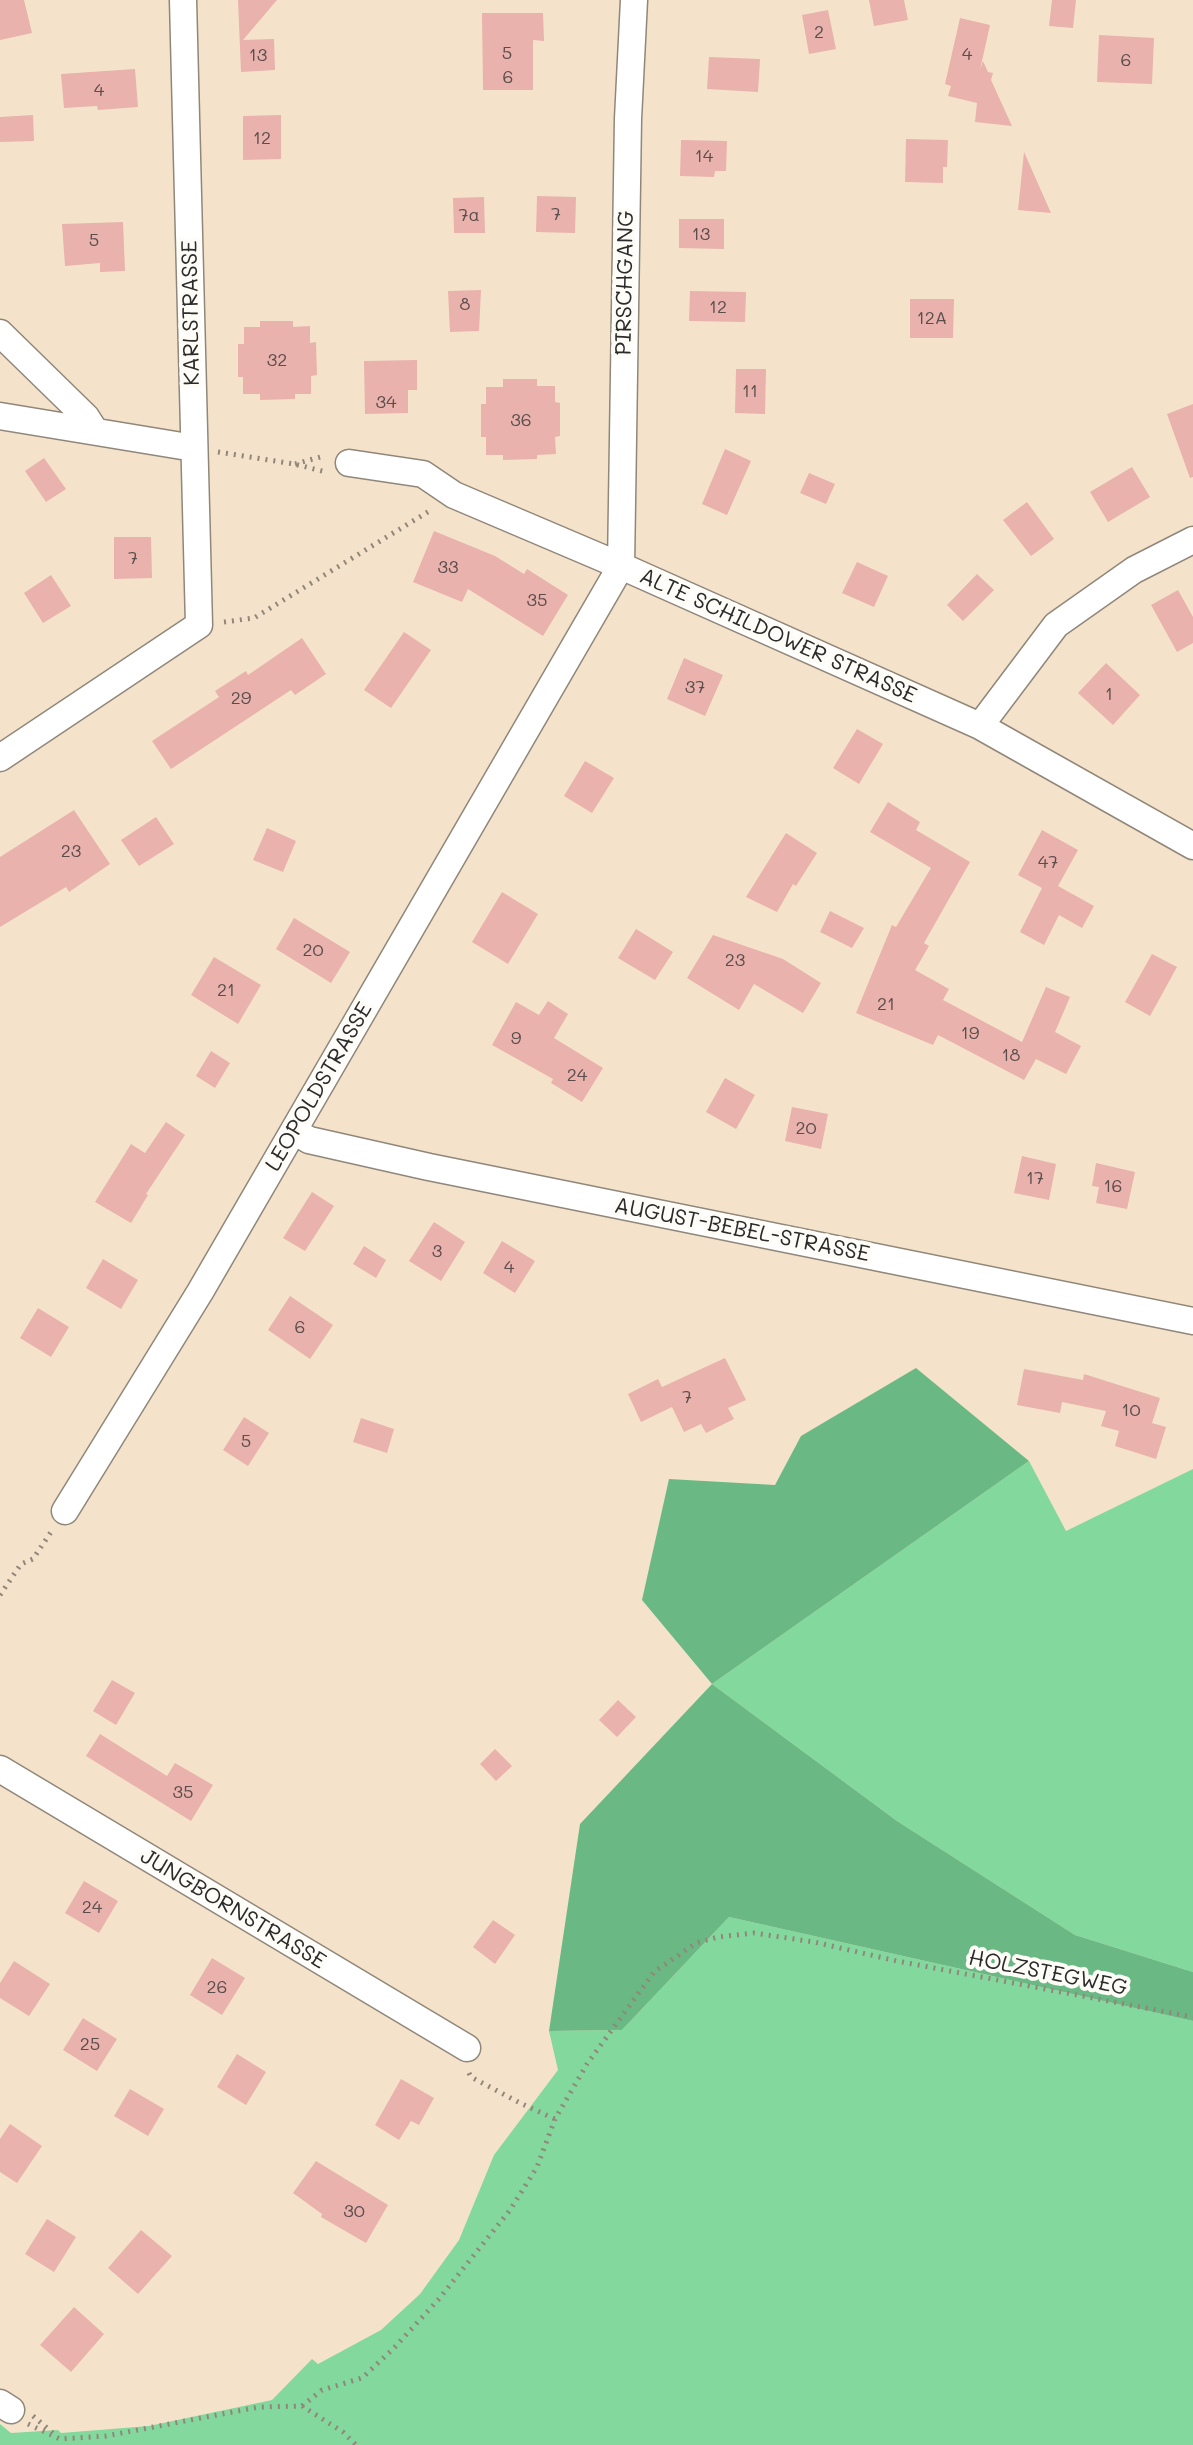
<!DOCTYPE html>
<style>
body{margin:0}
canvas{display:block;background:#f4e3ca}
</style>
<canvas width="1193" height="2445"></canvas>
<script>
const c = document.querySelector('canvas').getContext('2d');
c.lineJoin = 'round';
function paint(path, color) {
  c.fillStyle = color;
  c.fill(path, 'evenodd');
}
function toPath(rows) {
  const path = new Path2D();
  for (const r of rows) {
    path.moveTo(r[0], r[1]);
    for (let i = 2; i < r.length; i += 2) path.lineTo(r[i], r[i + 1]);
  }
  return path;
}
function trace(path, color, width, dash) {
  c.strokeStyle = color;
  c.lineWidth = width;
  c.lineCap = dash ? 'butt' : 'round';
  c.setLineDash(dash || []);
  c.stroke(path);
}
function drawText(font, color, halo, rows, align = 'center') {
  c.font = font + ' Mali,sans-serif';
  c.lineWidth = 8;
  c.setLineDash([]);
  c.textBaseline = 'middle';
  c.strokeStyle = halo;
  c.fillStyle = color;
  for (const [text, x, y, turn = 0] of rows) {
    c.save();
    c.translate(x, y);
    c.rotate((+turn || 0) * Math.PI / 180);
    c.textAlign = isNaN(turn) ? turn : align;
    if (halo) c.strokeText(text, 0, 0);
    c.fillText(text, 0, 0);
    c.restore();
  }
}
const green = toPath([
 [1029,1461,1066,1531,1193,1469,1193,1972,1075,1935,897,1821,712,1684],
 [729,1917,1193,2021,1193,2445,0,2445,0,2424,11,2433,58,2430,61,2433,149,2426,272,2400,312,2359,318,2364,381,2330,420,2294,459,2240,494,2155,558,2070,549,2031,622,2030]
]);
const forest = toPath([
 [916,1368,1029,1461,712,1684,897,1821,1075,1935,1193,1972,1193,2021,729,1917,622,2030,549,2031,580,1824,712,1684,642,1600,669,1479,775,1485,801,1436]
]);
const building = toPath([
 [0,0,24,0,32,33,0,40],
 [238,0,277,0,243,40,274,39,275,70,241,72],
 [869,0,904,0,908,20,874,26],
 [1052,0,1076,0,1073,28,1049,26],
 [828,10,836,49,809,54,802,15],
 [482,13,543,13,544,41,533,40,533,90,483,90],
 [960,18,990,25,980,70,983,61,988,72,993,73,991,80,1012,126,975,122,977,103,948,96,951,86,945,84],
 [1099,35,1154,38,1152,84,1097,82],
 [709,57,760,59,758,92,707,89],
 [135,69,138,107,98,110,97,106,64,108,61,74],
 [33,115,34,141,0,142,0,117],
 [281,115,281,159,243,160,243,116],
 [906,139,948,140,947,167,943,167,943,183,905,182],
 [681,140,727,141,726,171,715,171,714,177,680,176],
 [1024,152,1051,213,1018,210],
 [537,196,576,197,575,233,536,232],
 [484,197,485,233,454,233,453,198],
 [679,219,724,219,724,249,679,248],
 [123,222,125,271,100,272,100,263,65,266,62,224],
 [481,290,479,331,450,332,448,291],
 [690,291,746,292,745,322,689,321],
 [910,299,954,299,953,338,910,338],
 [260,321,293,321,293,327,310,326,310,343,316,342,317,375,311,376,311,394,295,394,295,399,260,400,260,394,243,394,243,377,238,377,238,344,244,344,244,327,260,327],
 [417,360,417,390,408,390,408,413,365,414,364,361],
 [736,369,766,369,765,414,735,413],
 [503,379,537,379,537,386,555,386,555,402,560,403,560,436,555,437,556,454,537,455,537,459,503,460,503,455,486,455,486,437,481,437,481,404,486,404,486,387,503,387],
 [1193,404,1193,477,1190,478,1167,414],
 [725,449,751,461,727,515,702,504],
 [44,458,66,489,46,502,25,471],
 [1132,467,1150,497,1108,522,1090,492],
 [809,473,835,484,826,504,800,493],
 [1027,502,1054,539,1031,556,1003,520],
 [434,531,495,556,524,574,527,569,568,595,543,636,468,589,462,602,413,582],
 [114,537,151,537,152,578,114,579],
 [857,562,888,576,874,607,842,593],
 [977,574,994,590,963,621,947,605],
 [51,575,71,606,43,623,24,593],
 [1178,590,1193,617,1193,643,1177,652,1151,605],
 [404,632,431,650,391,708,364,690],
 [302,638,326,674,295,695,291,690,171,769,152,741,219,697,215,691,246,671,248,675],
 [684,658,723,675,705,716,667,699],
 [1106,663,1140,695,1113,725,1078,693],
 [857,729,883,744,859,784,833,768],
 [585,761,614,778,592,813,564,796],
 [888,802,920,822,916,830,970,862,924,943,929,946,915,970,949,989,943,1000,1022,1042,1046,987,1070,997,1055,1032,1081,1046,1066,1074,1036,1059,1024,1080,938,1035,933,1045,856,1013,892,925,896,927,931,868,870,832],
 [74,810,110,864,69,892,66,887,0,927,0,857],
 [156,817,174,844,139,866,121,840],
 [267,828,296,841,283,872,253,860],
 [1042,830,1078,850,1058,886,1094,906,1082,928,1059,915,1044,945,1020,932,1042,888,1018,875],
 [786,833,817,853,796,886,793,884,777,912,746,897],
 [502,892,538,914,508,964,472,942],
 [830,911,864,928,852,948,820,932],
 [294,918,350,952,331,983,276,949],
 [636,929,673,952,655,980,618,958],
 [713,935,783,959,821,983,803,1013,754,984,739,1010,687,978],
 [1152,954,1177,967,1150,1016,1125,1002],
 [214,957,261,985,238,1024,191,995],
 [548,1001,568,1014,554,1038,603,1068,582,1102,551,1083,553,1079,492,1045,516,1002,539,1015],
 [211,1051,230,1063,215,1088,196,1076],
 [725,1078,755,1095,736,1129,706,1112],
 [792,1107,828,1114,821,1149,785,1141],
 [166,1122,185,1135,146,1194,148,1195,131,1223,95,1202,131,1144,145,1153],
 [1022,1156,1056,1164,1049,1200,1014,1193],
 [1096,1163,1135,1172,1127,1209,1096,1203,1099,1187,1092,1186],
 [312,1192,334,1206,305,1251,283,1238],
 [434,1222,465,1242,441,1281,409,1261],
 [502,1241,535,1261,515,1293,483,1273],
 [364,1246,386,1260,376,1278,353,1264],
 [103,1259,138,1280,121,1309,86,1288],
 [290,1296,333,1325,310,1359,268,1330],
 [38,1308,69,1327,51,1357,20,1338],
 [725,1358,746,1400,728,1408,734,1419,706,1433,701,1424,684,1432,672,1407,641,1422,628,1394,658,1379,662,1387],
 [1024,1369,1083,1380,1084,1374,1160,1398,1152,1423,1166,1427,1156,1459,1115,1446,1119,1431,1101,1426,1106,1411,1062,1402,1060,1413,1017,1405],
 [244,1417,269,1433,248,1466,223,1450],
 [361,1418,394,1429,387,1453,353,1442],
 [112,1680,135,1693,116,1725,93,1711],
 [618,1700,636,1717,617,1737,599,1720],
 [100,1734,167,1776,175,1763,213,1785,191,1821,86,1756],
 [495,1749,512,1766,496,1781,480,1764],
 [84,1881,118,1901,99,1933,65,1913],
 [493,1920,515,1935,495,1964,473,1947],
 [212,1958,245,1978,222,2015,190,1995],
 [14,1961,50,1984,29,2016,0,1998,0,1983],
 [83,2018,117,2039,97,2071,63,2050],
 [237,2054,266,2072,246,2105,217,2087],
 [401,2079,434,2098,419,2125,411,2121,399,2140,375,2125],
 [130,2089,164,2109,148,2136,114,2116],
 [10,2124,42,2146,17,2183,0,2172,0,2139],
 [316,2161,388,2205,366,2243,321,2217,322,2214,293,2193],
 [47,2219,76,2237,54,2272,25,2254],
 [141,2230,172,2256,138,2294,108,2268],
 [74,2307,104,2334,71,2372,40,2345]
]);
const path = toPath([
 [218,452,294,464,326,472],
 [295,464,324,456],
 [224,622,254,618,431,510],
 [0,1595,21,1564,33,1559,51,1532],
 [469,2073,471,2077,522,2104,555,2119],
 [302,2406,322,2390,362,2378,394,2348,438,2300,510,2210,537,2167,555,2119,587,2064,654,1972,696,1943,718,1937,754,1933,814,1942,897,1961,1193,2017],
 [33,2416,53,2433],
 [28,2424,60,2439,106,2436,259,2407,302,2406,343,2432,356,2445]
]);
const minor = toPath([
 [0,333,86,417,95,431],
 [0,416,194,448],
 [349,463,423,474,454,495,621,566,980,726,1193,846],
 [980,726,1056,625,1134,570,1193,540],
 [0,758,199,625,183,0],
 [294,1131,309,1140,429,1167,1193,1321],
 [65,1511,200,1292,621,566,628,119,634,0],
 [0,1769,467,2048],
 [0,2403,11,2410]
]);
const numberNames = [
 ["2",819,32],
 ["5",507,53],
 ["4",967,54],
 ["13",258,55],
 ["6",1126,60],
 ["6",508,77],
 ["4",99,90],
 ["12",262,138],
 ["14",704,156],
 ["7",556,214],
 ["7a",469,215],
 ["13",701,234],
 ["5",94,240],
 ["8",465,304],
 ["12",718,307],
 ["12A",932,318],
 ["32",277,360],
 ["11",750,391],
 ["34",386,402],
 ["36",521,420],
 ["7",133,558],
 ["33",448,567],
 ["35",537,600],
 ["37",695,687],
 ["1",1109,694],
 ["29",241,698],
 ["23",71,851],
 ["47",1048,862],
 ["20",313,950],
 ["23",735,960],
 ["21",226,990],
 ["21",886,1004],
 ["19",970,1033],
 ["9",516,1038],
 ["18",1011,1055],
 ["24",577,1075],
 ["20",806,1128],
 ["17",1035,1178],
 ["16",1113,1186],
 ["3",437,1251],
 ["4",509,1267],
 ["6",300,1327],
 ["7",687,1397],
 ["10",1131,1410],
 ["5",246,1441],
 ["35",183,1792],
 ["24",92,1907],
 ["26",217,1987],
 ["25",90,2044],
 ["30",354,2211]
];
const streetNames = [
 ["PIRSCHGANG",625,283,-89],
 ["KARLSTRASSE",191,313,-91],
 ["ALTE SCHILDOWER STRASSE",778,636,24],
 ["LEOPOLDSTRASSE",319,1087,-60],
 ["AUGUST-BEBEL-STRASSE",742,1230,11],
 ["JUNGBORNSTRASSE",233,1909,31],
 ["HOLZSTEGWEG",1048,1973,11]
];
paint(green, '#83d99d');
paint(forest, '#6ab984');
paint(building, '#e9b2ad');
trace(minor, '#90877a', 29);
trace(path, '#90877a', 5, [2, 6]);
trace(minor, '#fff', 26);
drawText('18px', '#5a4d4c', null, numberNames);
drawText('22px', '#2b2b2b', '#fdfcf7', streetNames);
</script>
